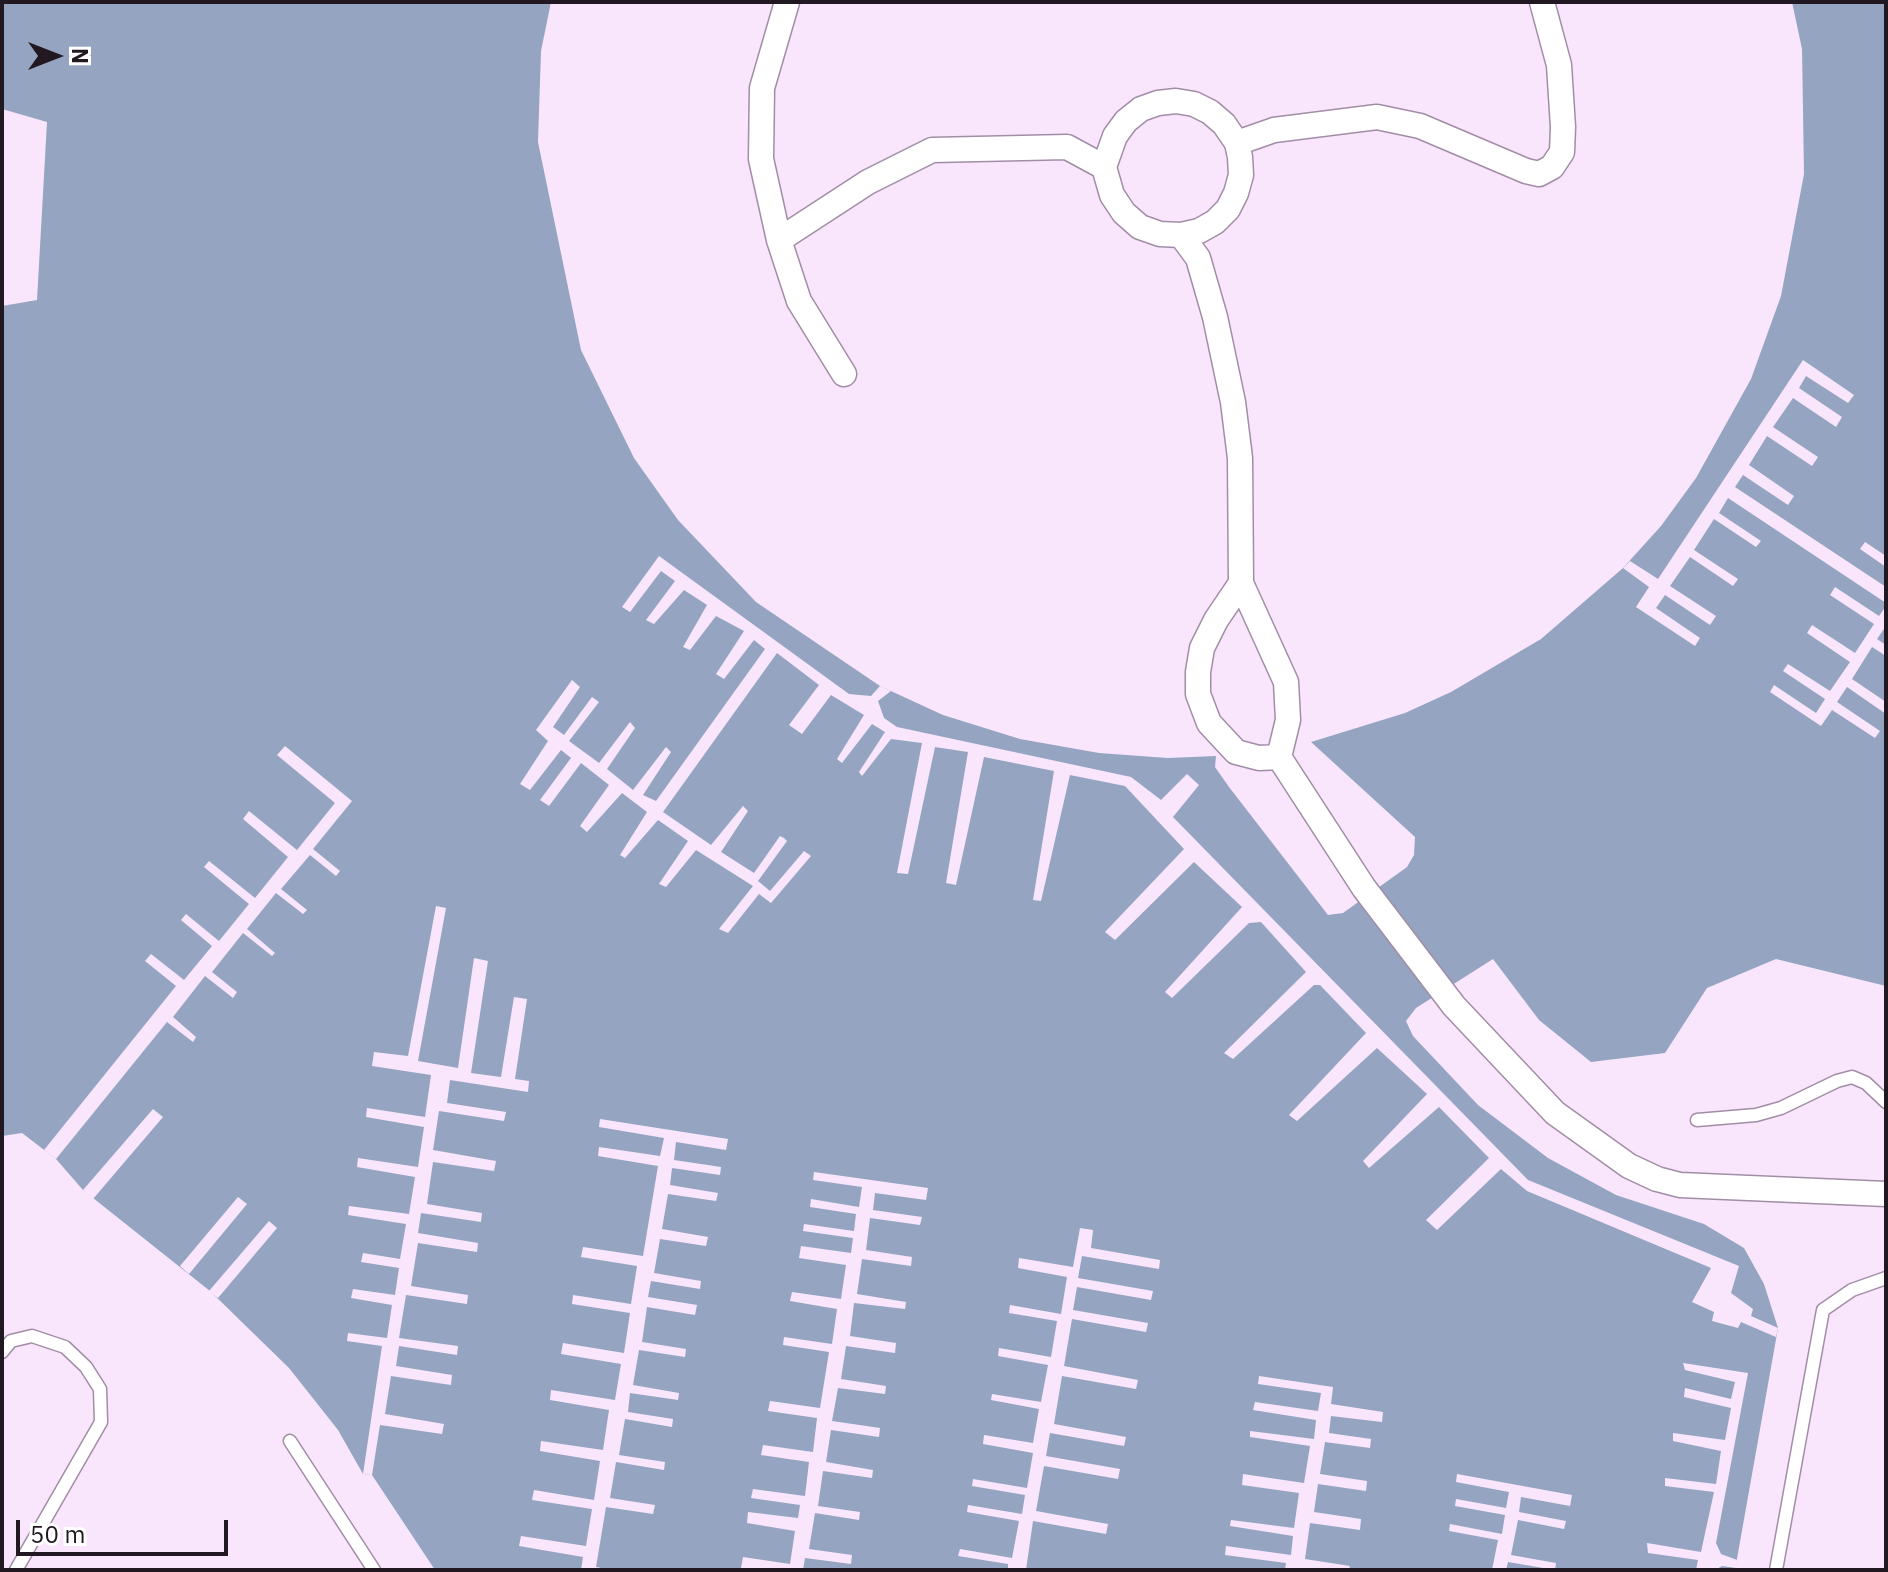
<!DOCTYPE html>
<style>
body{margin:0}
#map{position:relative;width:1888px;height:1572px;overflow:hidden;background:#f9e6fd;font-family:"IBM Plex Sans",sans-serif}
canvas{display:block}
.frame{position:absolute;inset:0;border:4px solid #211822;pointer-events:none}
.north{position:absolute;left:16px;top:16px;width:80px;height:80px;-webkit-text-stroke:6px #fff;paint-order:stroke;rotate:90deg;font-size:22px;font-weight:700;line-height:32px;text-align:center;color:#211822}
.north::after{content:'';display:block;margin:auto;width:28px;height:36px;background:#211822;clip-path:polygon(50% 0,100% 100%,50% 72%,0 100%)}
.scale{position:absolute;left:16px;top:1520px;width:212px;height:36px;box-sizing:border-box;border:4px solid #211822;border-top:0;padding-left:10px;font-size:24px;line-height:28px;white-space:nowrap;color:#211822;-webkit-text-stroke:6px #fff;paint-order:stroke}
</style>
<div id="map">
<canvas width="1888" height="1572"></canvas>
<div class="frame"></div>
<div class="north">N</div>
<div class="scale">50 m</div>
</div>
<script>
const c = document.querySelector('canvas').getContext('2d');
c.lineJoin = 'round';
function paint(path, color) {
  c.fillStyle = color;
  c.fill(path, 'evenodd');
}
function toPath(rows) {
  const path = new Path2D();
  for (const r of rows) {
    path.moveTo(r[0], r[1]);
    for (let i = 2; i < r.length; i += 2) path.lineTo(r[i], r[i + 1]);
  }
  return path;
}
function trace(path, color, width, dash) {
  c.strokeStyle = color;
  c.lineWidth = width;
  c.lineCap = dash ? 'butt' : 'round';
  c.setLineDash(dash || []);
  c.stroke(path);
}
const water = toPath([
 [2,2,551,2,541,51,538,142,581,350,634,458,678,520,756,602,880,686,943,715,1020,739,1099,753,1168,758,1216,756,1215,767,1229,787,1328,915,1343,913,1407,867,1414,855,1415,837,1311,742,1405,713,1451,692,1541,639,1623,568,1661,526,1696,478,1751,379,1781,296,1804,174,1802,49,1792,2,1886,2,1886,986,1776,959,1707,988,1665,1053,1591,1062,1539,1020,1493,959,1416,1008,1406,1021,1413,1036,1478,1105,1548,1158,1616,1195,1704,1224,1744,1248,1764,1284,1778,1328,1735,1570,435,1570,372,1475,363,1474,338,1430,289,1368,210,1291,83,1190,56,1159,22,1133,2,1136,2,306,37,300,47,122,2,109]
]);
const pier = toPath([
 [1803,360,1854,395,1848,403,1806,376,1799,388,1842,417,1836,427,1793,398,1773,427,1818,457,1812,466,1767,436,1749,465,1794,496,1788,505,1743,475,1735,487,1886,587,1886,603,1728,498,1719,513,1761,541,1756,547,1714,519,1694,550,1738,579,1733,586,1690,557,1670,586,1716,616,1710,625,1665,595,1656,608,1700,638,1695,646,1636,607,1649,587,1623,568,1630,561,1658,579],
 [1865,542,1886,556,1886,567,1860,549],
 [659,556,849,694,871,696,880,686,891,691,878,701,884,718,897,727,1131,777,1161,800,1187,774,1199,785,1173,817,1528,1180,1739,1266,1731,1293,1753,1309,1751,1316,1778,1328,1776,1337,1741,1322,1738,1328,1712,1321,1714,1312,1692,1302,1711,1268,1527,1191,1501,1169,1437,1230,1426,1220,1489,1158,1439,1107,1369,1168,1363,1161,1427,1094,1377,1048,1297,1121,1289,1115,1366,1033,1320,985,1314,985,1233,1059,1224,1053,1306,972,1261,922,1249,923,1172,998,1165,992,1242,907,1194,862,1115,940,1105,932,1184,849,1125,786,1070,775,1041,901,1033,900,1054,771,984,757,956,885,946,883,968,752,935,747,908,874,897,873,922,743,891,739,862,776,859,772,885,732,872,724,842,763,837,759,864,715,831,695,802,734,789,725,819,685,777,653,663,812,711,845,743,806,748,811,721,852,754,873,780,836,784,838,787,841,758,881,770,891,804,851,811,856,771,903,759,894,728,933,719,929,753,886,696,850,666,887,659,884,688,841,658,820,625,858,620,855,647,812,622,793,587,832,580,826,609,785,581,763,549,806,540,800,571,758,561,750,530,790,520,784,548,741,536,730,572,680,580,687,553,727,564,735,592,697,599,702,569,741,599,763,630,722,635,728,607,769,633,790,666,747,671,752,643,795,656,801,765,649,754,640,724,679,716,674,744,631,716,616,690,650,683,647,707,605,684,590,654,624,646,620,675,581,661,571,630,612,622,607],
 [1835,587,1879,616,1886,606,1886,626,1877,639,1886,645,1886,656,1872,647,1852,679,1886,702,1886,714,1847,687,1837,702,1880,731,1875,738,1832,710,1821,726,1770,692,1774,685,1816,713,1825,699,1783,671,1788,664,1830,691,1850,662,1807,633,1812,625,1855,653,1874,624,1830,595],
 [285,746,352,801,313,849,340,871,336,876,310,855,281,889,307,910,303,914,276,893,247,929,275,953,272,956,243,933,212,972,237,992,233,998,205,976,173,1017,196,1037,193,1042,167,1022,56,1159,44,1150,176,986,145,961,151,954,184,980,212,946,181,920,186,914,219,941,249,904,204,867,209,861,255,898,288,857,243,819,249,811,297,850,335,803,277,755],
 [436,906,446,908,418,1061,458,1068,474,958,488,961,471,1073,501,1077,514,997,527,999,515,1079,529,1081,528,1092,450,1080,447,1103,506,1112,504,1121,439,1111,433,1150,496,1161,494,1171,433,1162,427,1204,482,1213,481,1222,421,1213,418,1233,478,1243,477,1252,418,1243,411,1286,468,1295,467,1304,406,1295,399,1338,458,1346,457,1355,399,1346,396,1366,452,1375,451,1385,391,1376,385,1414,444,1424,442,1434,380,1425,372,1475,363,1474,382,1346,347,1341,348,1333,387,1338,392,1305,351,1298,353,1289,395,1295,399,1268,361,1262,363,1253,400,1259,406,1224,348,1215,349,1206,409,1214,415,1177,357,1167,358,1158,418,1167,424,1127,366,1117,367,1108,425,1117,431,1075,372,1066,374,1052,408,1056],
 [153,1109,163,1117,93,1199,83,1190],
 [600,1119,728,1139,726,1150,676,1142,674,1160,721,1167,720,1175,672,1168,670,1185,718,1193,716,1201,668,1194,662,1229,708,1237,706,1246,660,1239,654,1273,701,1281,700,1289,651,1281,648,1297,697,1305,695,1315,647,1307,642,1342,686,1349,685,1357,639,1350,633,1385,679,1393,678,1400,630,1393,628,1412,673,1419,672,1427,625,1419,619,1455,665,1462,664,1470,616,1462,610,1498,655,1505,653,1514,606,1507,596,1567,612,1570,581,1570,583,1557,519,1546,521,1536,586,1546,592,1509,532,1500,534,1490,594,1500,600,1461,540,1451,541,1441,603,1450,609,1410,550,1400,551,1390,615,1400,621,1364,561,1354,563,1343,624,1353,630,1313,572,1304,573,1295,631,1304,637,1266,581,1257,583,1247,643,1256,658,1166,598,1156,599,1147,660,1156,664,1138,599,1127],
 [814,1172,928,1188,926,1200,875,1193,873,1210,922,1217,920,1225,870,1218,866,1250,912,1257,911,1266,862,1259,857,1294,906,1302,905,1309,854,1303,850,1336,896,1343,895,1353,846,1346,841,1379,886,1386,885,1394,838,1388,832,1421,880,1428,879,1437,831,1430,826,1462,873,1470,872,1478,823,1471,818,1506,860,1512,859,1520,815,1513,809,1549,852,1555,851,1564,805,1558,803,1570,741,1568,743,1557,790,1564,795,1531,747,1523,748,1512,798,1518,800,1505,751,1498,753,1489,805,1496,809,1462,761,1455,763,1445,813,1452,817,1418,768,1411,770,1401,820,1408,829,1352,783,1345,784,1337,832,1344,837,1309,790,1301,792,1292,841,1299,846,1265,799,1258,801,1246,851,1253,853,1238,803,1231,804,1224,854,1231,856,1214,810,1207,811,1199,859,1207,862,1187,813,1180],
 [238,1197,247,1204,189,1274,180,1266],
 [269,1221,277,1228,218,1298,209,1291],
 [1080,1228,1093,1230,1091,1248,1160,1260,1159,1269,1082,1256,1078,1278,1153,1291,1151,1300,1077,1287,1073,1310,1148,1323,1146,1332,1072,1319,1064,1366,1138,1380,1136,1389,1062,1376,1054,1424,1126,1437,1124,1446,1050,1433,1046,1456,1120,1469,1118,1479,1044,1466,1036,1511,1108,1524,1106,1534,1033,1521,1026,1570,1008,1570,1008,1564,958,1556,960,1549,1012,1558,1019,1521,967,1512,968,1505,1022,1514,1025,1495,972,1486,973,1479,1027,1488,1033,1453,983,1444,984,1435,1033,1443,1039,1409,991,1400,992,1394,1041,1402,1048,1365,998,1356,999,1348,1051,1357,1057,1321,1009,1313,1010,1305,1061,1314,1067,1277,1018,1268,1019,1258,1073,1267],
 [1683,1363,1748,1373,1716,1543,1721,1554,1737,1560,1736,1568,1722,1566,1715,1570,1696,1570,1698,1560,1648,1553,1647,1543,1701,1552,1714,1492,1665,1486,1665,1478,1716,1484,1721,1451,1673,1441,1673,1433,1725,1440,1731,1408,1684,1397,1685,1388,1731,1399,1735,1382,1685,1370],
 [1259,1376,1333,1387,1331,1404,1383,1412,1382,1422,1331,1416,1329,1433,1371,1439,1370,1448,1325,1442,1320,1474,1367,1481,1366,1491,1318,1484,1314,1512,1361,1519,1360,1530,1310,1523,1305,1559,1350,1566,1349,1570,1285,1570,1286,1563,1225,1555,1226,1546,1291,1555,1293,1536,1230,1526,1231,1520,1294,1528,1299,1493,1242,1485,1243,1474,1304,1483,1310,1446,1250,1437,1250,1431,1314,1439,1316,1420,1253,1410,1255,1402,1318,1411,1321,1393,1258,1384],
 [1457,1474,1572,1495,1570,1506,1521,1497,1519,1512,1566,1521,1564,1529,1518,1520,1511,1555,1556,1563,1555,1570,1508,1562,1506,1570,1492,1570,1498,1540,1449,1531,1450,1524,1502,1534,1505,1515,1455,1506,1456,1499,1506,1508,1509,1492,1456,1482]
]);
const service = toPath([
 [1697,1120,1756,1115,1781,1108,1837,1081,1852,1077,1866,1083,1886,1102],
 [2,1352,11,1341,32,1336,65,1347,86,1367,100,1389,101,1422,16,1570],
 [290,1441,374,1570],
 [1776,1570,1823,1310,1852,1290,1886,1278]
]);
const minor = toPath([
 [787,2,762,88,761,159,779,240,799,301,844,374],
 [1176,101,1194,104,1210,112,1224,124,1237,143,1240,157,1241,175,1236,193,1228,209,1215,222,1199,231,1181,235,1160,234,1140,227,1124,213,1112,195,1104,167,1115,136,1126,121,1141,109,1158,103,1176,101],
 [1237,143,1274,130,1377,117,1420,126,1526,171,1539,174,1552,167,1562,152,1563,127,1559,65,1542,2],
 [1181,235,1198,258,1215,317,1233,402,1240,458,1241,583,1286,682,1288,720,1279,757,1364,888,1454,1006,1555,1113,1629,1166,1657,1179,1680,1185,1886,1194],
 [779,240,868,182,932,150,1067,147,1104,167],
 [1241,583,1216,620,1202,648,1198,672,1198,694,1209,723,1236,752,1259,758,1279,757]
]);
paint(water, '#95a5c1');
paint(pier, '#f9e6fd');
trace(service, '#a28da7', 15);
trace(minor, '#a28da7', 27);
trace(service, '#fff', 12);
trace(minor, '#fff', 24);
</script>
